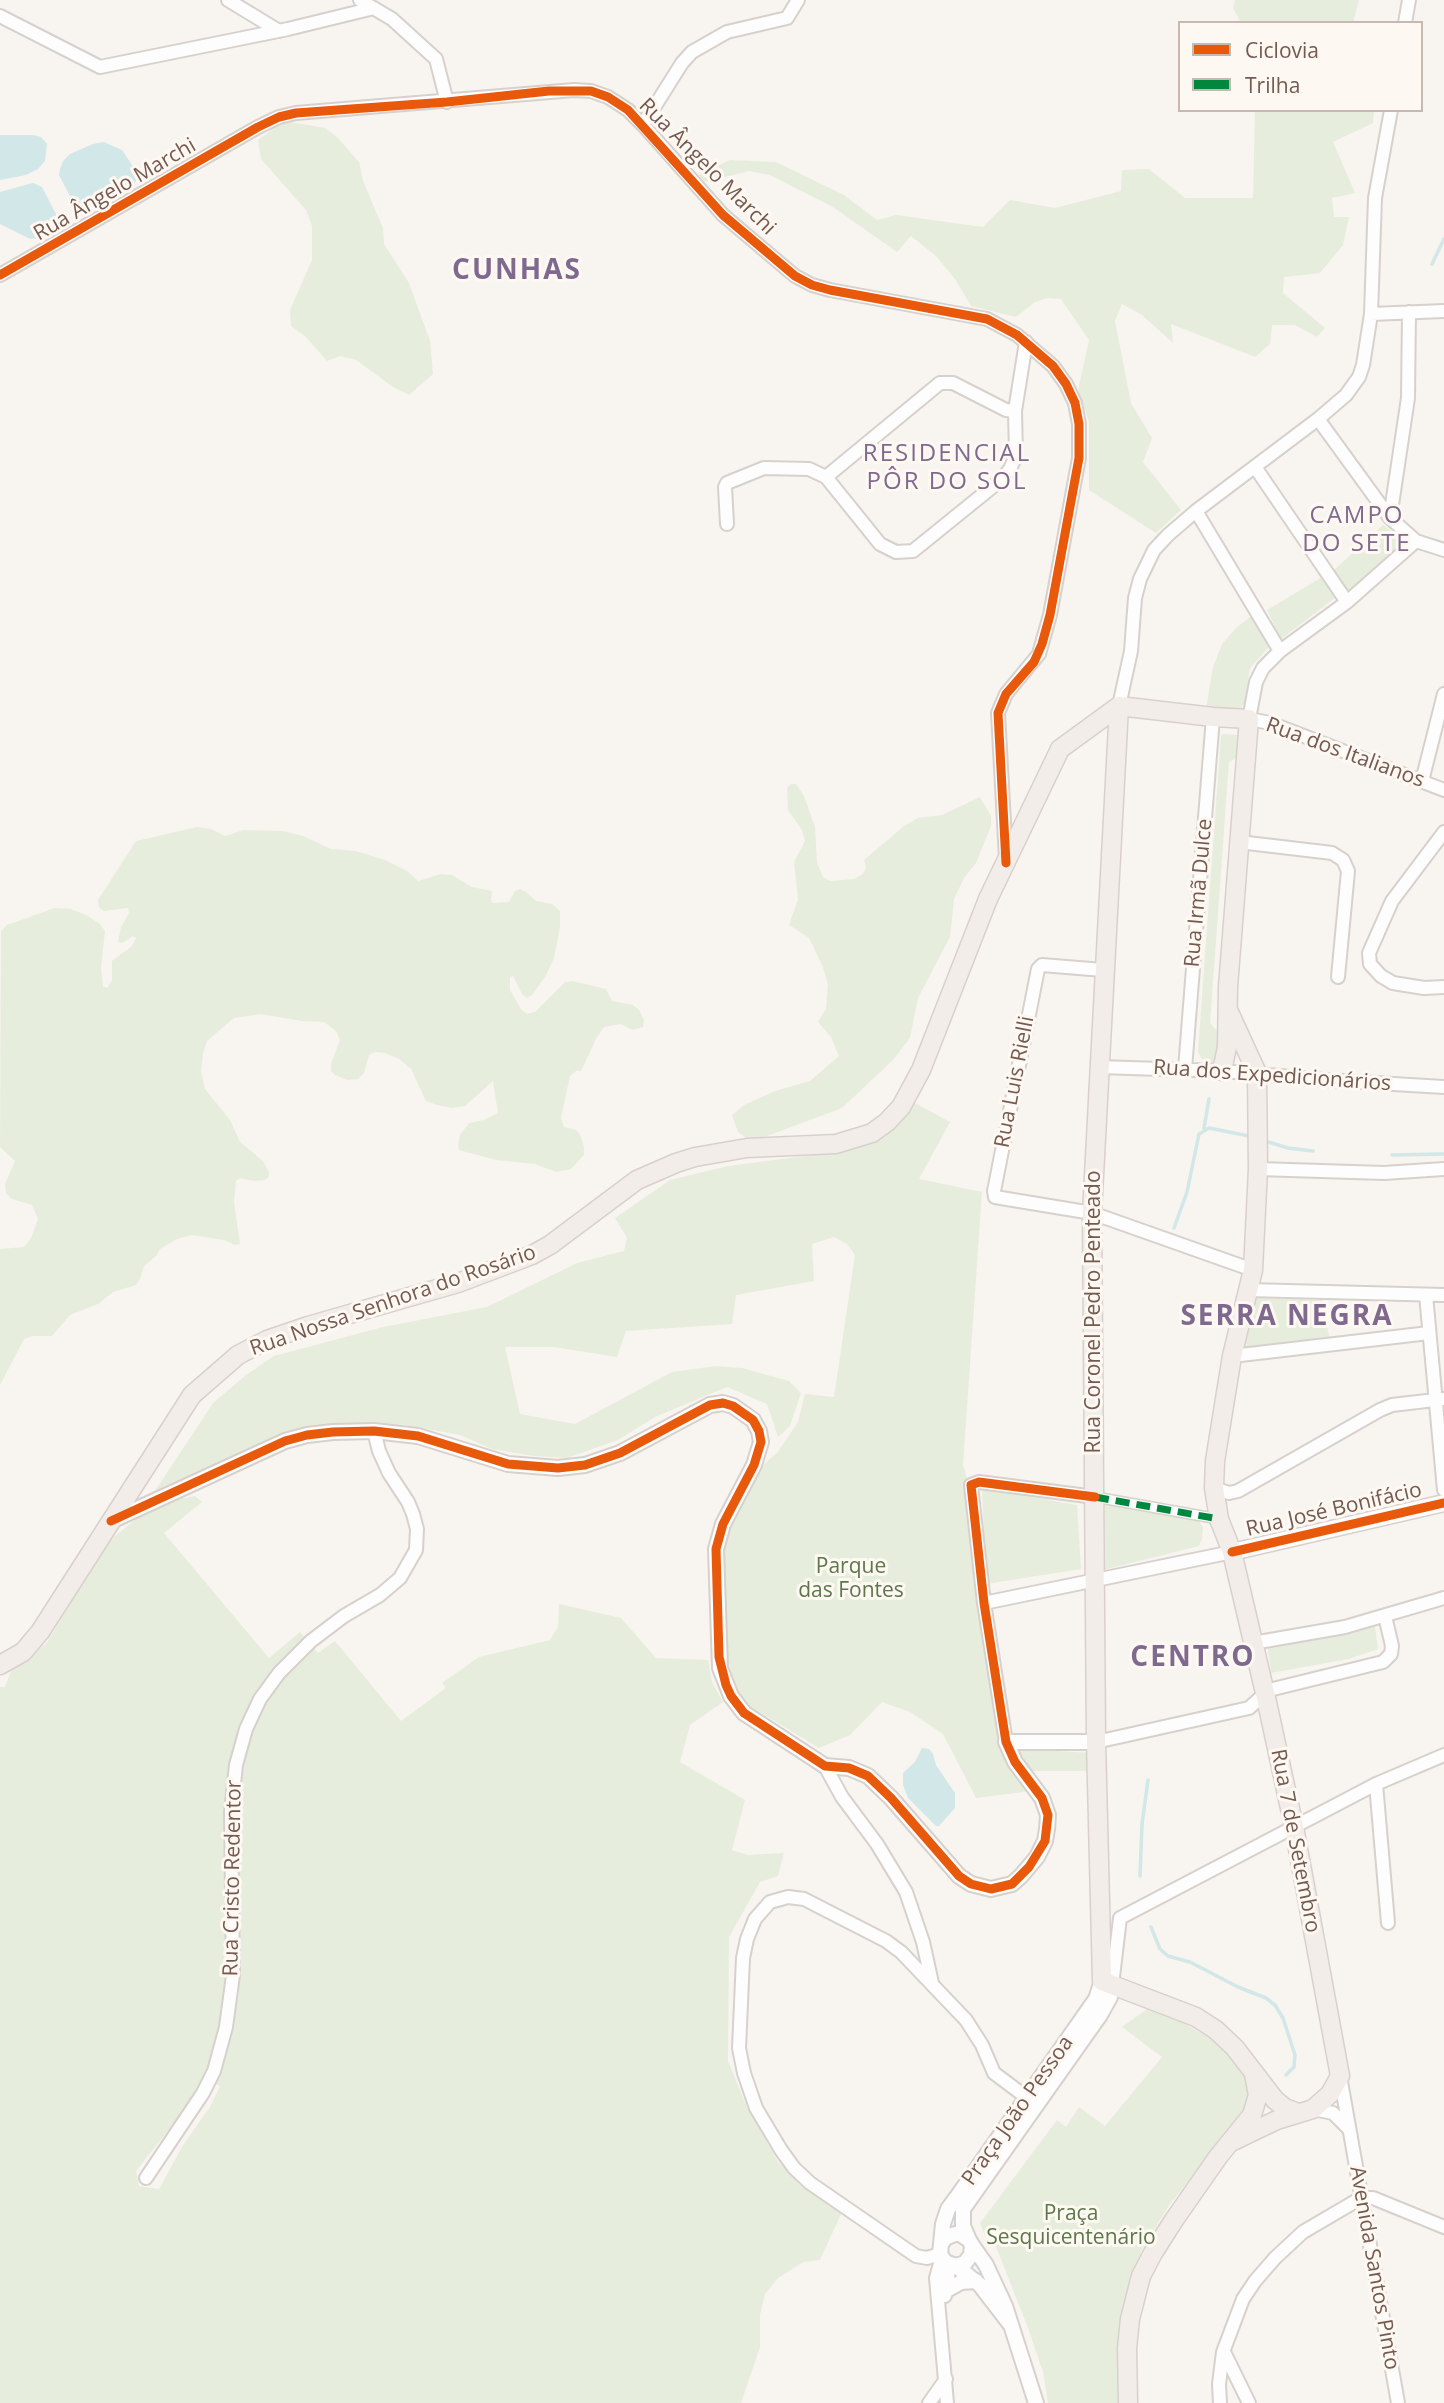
<!DOCTYPE html>
<meta charset="utf-8">
<style>
body{margin:0}
#map{position:relative;width:1444px;height:2403px;overflow:hidden;background:#f8f4f0;font-family:"Open Sans",sans-serif}
canvas{display:block}
.legend{position:absolute;left:1178px;top:21px;width:245px;height:91px;box-sizing:border-box;background:#fef8f2;border:2px solid #c7b9b2;margin:0;padding:9px 12px;list-style:none;font-size:21px;color:#745a51}
.legend li{display:flex;align-items:center;gap:14px;height:35px}
.legend b{width:35px;border:2px solid #c7b9b2}
</style>
<div id="map">
<canvas width="1444" height="2403"></canvas>
<ul class="legend">
<li><b style="height:9px;background:#e8590c"></b>Ciclovia</li>
<li><b style="height:9px;background:#00873e"></b>Trilha</li>
</ul>
</div>
<script>
const c = document.querySelector('canvas').getContext('2d');
c.lineJoin = 'round';
function paint(path, color) {
  c.fillStyle = color;
  c.fill(path, 'evenodd');
}
function toPath(rows) {
  const path = new Path2D();
  for (const r of rows) {
    path.moveTo(r[0], r[1]);
    for (let i = 2; i < r.length; i += 2) path.lineTo(r[i], r[i + 1]);
  }
  return path;
}
function trace(path, color, width, dash) {
  c.strokeStyle = color;
  c.lineWidth = width;
  c.lineCap = dash ? 'butt' : 'round';
  c.setLineDash(dash || []);
  c.stroke(path);
}
function drawText(font, color, halo, rows, align = 'center') {
  c.font = font + ' "Open Sans",sans-serif';
  c.lineWidth = 6;
  c.setLineDash([]);
  c.textBaseline = 'middle';
  c.strokeStyle = halo;
  c.fillStyle = color;
  for (const [text, x, y, turn = 0] of rows) {
    c.save();
    c.translate(x, y);
    c.rotate((+turn || 0) * Math.PI / 180);
    c.textAlign = isNaN(turn) ? turn : align;
    if (halo) c.strokeText(text, 0, 0);
    c.fillText(text, 0, 0);
    c.restore();
  }
}
const green = toPath([
 [1235,0,1359,0,1353,23,1241,23,1233,8],
 [1255,110,1374,110,1373,123,1333,142,1355,193,1332,198,1334,217,1349,217,1343,245,1320,273,1284,277,1283,293,1325,328,1317,337,1295,325,1272,325,1270,344,1255,357,1171,324,1173,343,1142,315,1122,304,1115,321,1131,403,1152,438,1143,462,1181,510,1156,533,1089,490,1089,422,1078,391,1089,340,1061,299,1047,298,1035,302,1016,317,971,306,955,279,936,256,911,236,897,252,833,207,770,175,749,171,705,182,698,175,730,160,776,162,844,195,877,220,896,215,983,227,1010,200,1055,208,1121,191,1122,170,1149,169,1185,198,1253,198],
 [284,121,325,128,338,138,359,162,363,181,383,228,384,244,409,283,430,341,433,374,409,395,393,387,356,360,340,356,327,361,305,336,291,326,290,310,312,260,312,226,306,210,261,159,258,140],
 [1383,525,1405,542,1349,593,1333,571],
 [1322,577,1335,598,1281,639,1267,610],
 [1254,614,1271,645,1250,668,1244,704,1238,711,1206,709,1213,667,1222,644,1236,628],
 [1223,734,1238,735,1239,738,1238,757,1229,762,1210,1023,1221,1036,1218,1061,1210,1064,1201,1058,1198,1051,1221,736],
 [791,784,796,784,804,796,815,827,817,863,823,877,830,881,854,879,863,874,866,868,864,860,904,826,918,818,942,815,980,797,991,816,991,826,976,863,964,878,954,899,950,937,918,998,910,1038,893,1060,842,1108,751,1142,738,1132,732,1115,744,1105,775,1091,810,1081,839,1056,831,1037,818,1022,826,1009,828,985,823,967,809,938,789,925,798,899,794,862,805,841,802,830,788,810,787,788],
 [197,827,211,829,225,836,243,830,283,831,303,836,331,849,356,851,385,860,407,871,418,881,441,874,452,875,472,887,492,891,491,900,493,903,509,902,515,891,520,889,526,892,536,901,552,904,560,911,560,927,554,958,545,977,532,995,527,998,522,994,513,976,510,977,510,990,521,1009,527,1014,535,1012,565,982,572,981,606,989,612,1001,633,1005,639,1010,644,1020,643,1027,632,1030,621,1024,604,1027,597,1037,581,1071,576,1071,570,1076,561,1118,564,1127,576,1130,580,1134,584,1147,584,1155,571,1169,556,1172,535,1164,496,1160,459,1150,458,1144,460,1135,469,1123,484,1120,498,1113,493,1081,465,1106,452,1108,437,1105,426,1101,411,1069,399,1059,385,1053,375,1052,369,1055,364,1073,358,1079,347,1080,335,1075,331,1071,331,1064,340,1040,336,1031,324,1022,302,1021,261,1014,234,1018,207,1041,203,1054,201,1071,205,1089,230,1120,240,1142,263,1161,269,1172,269,1177,265,1180,254,1181,240,1178,236,1181,234,1202,240,1244,235,1245,224,1240,191,1235,177,1239,160,1249,156,1256,144,1266,140,1279,136,1285,113,1292,98,1304,70,1315,52,1336,32,1336,24,1339,0,1385,0,1249,24,1247,31,1238,38,1219,32,1205,12,1199,6,1193,5,1184,15,1161,0,1147,1,931,7,925,55,908,71,909,86,915,100,924,105,931,101,968,103,986,107,988,112,980,112,961,132,946,136,938,133,936,122,943,118,942,121,927,129,913,128,908,104,911,99,907,98,900,136,841],
 [913,1102,950,1122,919,1179,982,1192,963,1465,968,1481,1002,1739,1031,1791,976,1798,943,1734,910,1712,882,1702,850,1735,819,1748,748,1705,734,1686,727,1656,723,1554,725,1541,737,1511,764,1464,777,1453,798,1422,805,1394,834,1397,855,1255,847,1244,834,1237,812,1244,814,1281,736,1295,732,1324,626,1331,617,1357,554,1347,505,1347,520,1414,575,1424,672,1372,716,1366,742,1368,789,1381,801,1393,790,1426,778,1437,767,1404,727,1387,655,1417,618,1440,567,1458,534,1456,492,1449,460,1435,405,1425,343,1423,303,1429,149,1500,213,1403,246,1375,274,1356,383,1327,487,1307,577,1263,624,1251,627,1238,615,1218,670,1180,728,1166,850,1150,871,1138],
 [1253,1296,1323,1300,1329,1337,1245,1347],
 [982,1488,1077,1505,1081,1569,986,1584],
 [195,1496,202,1502,164,1533,269,1658,300,1632,318,1653,335,1641,401,1721,446,1688,442,1683,479,1657,550,1640,558,1627,559,1604,621,1618,656,1658,708,1660,712,1682,723,1702,690,1725,680,1762,745,1800,732,1850,748,1855,784,1853,778,1876,760,1882,729,1937,728,2061,746,2105,778,2162,805,2186,842,2212,820,2260,803,2262,778,2278,765,2294,760,2315,760,2347,741,2403,0,2403,0,1687,5,1687,10,1673,22,1660,46,1644,95,1563,114,1537,143,1513,168,1501],
 [202,2079,220,2086,210,2107,183,2145,159,2189,139,2186,136,2171,189,2104],
 [1101,1501,1196,1517,1203,1527,1202,1539,1199,1546,1103,1570],
 [1374,1620,1378,1649,1349,1659,1271,1673,1267,1642],
 [1021,1749,1092,1753,1092,1771,1029,1771,1019,1760],
 [1147,2009,1174,2017,1219,2044,1235,2058,1248,2084,1250,2107,1169,2205,1142,2250,1126,2295,1122,2316,1122,2403,1048,2403,1043,2372,1028,2328,993,2239,985,2236,980,2223,1057,2120,1066,2127,1079,2107,1105,2126,1162,2057,1122,2027]
]);
const water = toPath([
 [0,135,34,135,41,137,47,144,45,161,38,169,26,175,0,180],
 [104,142,122,150,136,171,137,179,131,188,98,208,87,210,73,202,59,175,60,169,63,161,70,154,93,144],
 [33,183,42,187,59,220,60,228,52,237,30,239,0,224,0,192],
 [922,1748,929,1749,933,1754,936,1765,955,1793,955,1808,939,1826,936,1826,908,1798,903,1785,903,1773,915,1762]
]);
const stream = toPath([
 [1432,264,1444,239],
 [1204,1128,1209,1099],
 [1265,1141,1288,1148,1313,1151],
 [1392,1155,1444,1154],
 [1174,1228,1187,1192,1199,1134,1209,1128,1249,1136],
 [1140,1876,1142,1824,1148,1780],
 [1151,1927,1160,1949,1168,1956,1190,1962,1238,1987,1266,1998,1275,2005,1283,2018,1295,2055,1294,2067,1286,2075]
]);
const pedestrian = toPath([
 [1095,1497,1219,1519]
]);
const minor = toPath([
 [228,0,279,31],
 [360,0,392,19,436,59,447,102],
 [0,16,100,67,288,29,374,8],
 [1405,23,1409,0],
 [643,125,682,63,692,52,727,32,787,18,798,0],
 [0,275,258,127,279,117,296,113,574,90,591,91,608,97,628,110,643,125,723,215,795,276,812,285,830,290,987,319,1017,335,1053,366,1066,384,1075,403,1079,424,1079,458,1050,615,1039,654,1006,694,998,713,1006,859],
 [1371,314,1444,311],
 [1318,419,1390,518,1416,541,1444,550],
 [1255,467,1347,602],
 [826,477,880,544,896,552,913,551,1002,479,1010,469,1016,456,1015,411,1026,342],
 [1196,511,1280,651],
 [1390,518,1408,398,1409,312],
 [727,524,725,487,727,483,764,468,809,469,826,477,940,383,953,383,1006,410,1015,411],
 [1416,541,1347,602,1280,651,1263,668,1256,682,1249,719,1270,723,1444,790],
 [1119,706,1131,651,1135,598,1140,579,1154,550,1168,535,1196,511,1318,419,1346,395,1359,377,1363,365,1371,314,1375,198,1391,110],
 [1422,781,1444,694],
 [1444,832,1392,901,1369,953,1370,964,1381,976,1393,983,1424,988,1444,987],
 [1239,842,1332,853,1343,860,1348,871,1338,977],
 [1103,970,1042,965,1038,969,994,1191,995,1197,1092,1213,1253,1270],
 [1099,1067,1222,1071,1326,1080,1444,1087],
 [1185,1069,1213,717],
 [1258,1169,1384,1173,1444,1169],
 [1248,1290,1444,1295],
 [1426,1295,1444,1490],
 [1232,1356,1429,1333],
 [1214,1488,1229,1493,1238,1491,1380,1410,1392,1405,1444,1399],
 [984,1603,1232,1552],
 [1253,1643,1345,1627,1444,1598],
 [1006,1742,984,1603,971,1485,979,1482,1095,1497],
 [1096,1742,1249,1708,1269,1690,1383,1662,1391,1654,1392,1646,1385,1616],
 [825,1766,842,1797,877,1844,906,1892,923,1942,932,1983],
 [1376,1784,1388,1923],
 [1120,1918,1376,1784,1444,1755],
 [1112,1985,1120,1918],
 [1340,2076,1398,2403],
 [1313,2109,1333,2113,1348,2128],
 [146,2178,203,2093,214,2071,226,2027,233,1975,231,1812,236,1765,246,1729,260,1699,279,1673,311,1641,344,1616,380,1595,400,1578,416,1550,417,1529,413,1514,408,1502,389,1473,379,1451,374,1431],
 [940,2254,927,2258,916,2256,810,2183,794,2168,781,2150,756,2108,744,2073,739,2048,743,1958,747,1939,755,1919,770,1902,788,1897,804,1899,886,1941,901,1952,966,2020,982,2045,994,2073,1034,2103],
 [942,2257,936,2278,947,2403],
 [945,2296,950,2265],
 [1224,2352,1249,2403],
 [929,2403,946,2379],
 [1220,2403,1219,2384,1223,2352,1243,2299,1255,2281,1275,2258,1303,2232,1361,2198,1373,2198,1444,2227]
]);
const tertiary = toPath([
 [111,1521,285,1441,307,1435,333,1432,374,1431,418,1436,508,1464,558,1468,585,1465,620,1453,710,1405,723,1403,733,1406,753,1420,759,1431,761,1442,754,1465,723,1524,716,1549,720,1668,731,1696,744,1713,825,1766,849,1768,868,1776,891,1798,959,1876,971,1884,991,1889,1012,1884,1021,1876,1037,1857,1045,1841,1047,1829,1048,1815,1042,1798,1015,1762,1006,1742,1096,1742],
 [969,2240,963,2226,963,2209,1100,2015,1110,1997,1112,1985],
 [942,2243,945,2238,955,2234,960,2234,969,2240,972,2245,971,2255,965,2263,956,2266],
 [972,2245,986,2265,1005,2306,1036,2403],
 [947,2290,961,2282,976,2281],
 [1010,2324,980,2285,956,2266,945,2262,940,2254,943,2224,948,2209,957,2197,1096,1999,1102,1981]
]);
const secondary = toPath([
 [1232,1552,1444,1503]
]);
const primary = toPath([
 [1119,706,1092,1213,1096,1742,1102,1981,1196,2017,1216,2030,1235,2048,1275,2100,1285,2108,1298,2113],
 [1119,706,1213,717,1249,719,1228,987,1227,1047,1222,1071],
 [1228,1010,1257,1073,1258,1169,1253,1270,1232,1356,1215,1461,1214,1488,1219,1519,1232,1552,1265,1693,1294,1827,1340,2076,1330,2094,1313,2109,1277,2120,1231,2142],
 [0,1665,23,1652,40,1632,192,1395,238,1355,267,1340,308,1326,458,1283,532,1255,550,1245,637,1180,676,1163,695,1157,747,1148,836,1144,872,1133,887,1122,901,1107,921,1070,988,899,1060,749,1119,706],
 [1128,2403,1127,2348,1130,2319,1141,2276,1153,2253,1174,2220,1218,2157,1252,2115,1258,2095,1254,2074]
]);
const quiet = toPath([
 [1095,1497,1219,1519]
]);
const cycleway = toPath([
 [0,275,258,127,279,117,296,113,447,102,549,91,591,91,608,97,628,110,723,215,795,276,812,285,830,290,987,319,1017,335,1053,366,1066,384,1075,403,1079,424,1079,458,1050,615,1042,644,1034,662,1006,694,998,713,1006,863],
 [111,1521,285,1441,307,1435,333,1432,374,1431,418,1436,508,1464,558,1468,585,1465,620,1453,710,1405,723,1403,733,1406,753,1420,759,1431,761,1442,754,1465,723,1524,716,1549,719,1657,726,1685,731,1696,744,1713,825,1766,849,1768,868,1776,891,1798,959,1876,971,1884,991,1889,1012,1884,1029,1867,1045,1841,1048,1815,1042,1798,1015,1762,1006,1742,984,1603,971,1485,979,1482,1095,1497],
 [1232,1552,1444,1503]
]);
const streetNames = [
 ["Rua Ângelo Marchi",707,167,45],
 ["Rua Ângelo Marchi",115,190,-30],
 ["Rua dos Italianos",1345,753,20],
 ["Rua Irmã Dulce",1199,893,-85],
 ["Rua dos Expedicionários",1272,1076,4],
 ["Rua Luis Rielli",1015,1082,-79],
 ["Rua Nossa Senhora do Rosário",393,1301,-19],
 ["Rua Coronel Pedro Penteado",1094,1312,-90],
 ["Rua José Bonifácio",1334,1510,-13],
 ["Rua 7 de Setembro",1295,1841,79],
 ["Rua Cristo Redentor",233,1878,-89],
 ["Praça João Pessoa",1018,2111,-55],
 ["Avenida Santos Pinto",1374,2268,80]
];
const parkNames = [
 ["Parque",851,1567],
 ["das Fontes",851,1591],
 ["Praça",1071,2214],
 ["Sesquicentenário",1071,2238]
];
const quarterNames = [
 ["RESIDENCIAL",947,454],
 ["PÔR DO SOL",947,482],
 ["CAMPO",1357,516],
 ["DO SETE",1357,544]
];
const districtNames = [
 ["CUNHAS",517,271],
 ["SERRA NEGRA",1287,1317],
 ["CENTRO",1193,1658]
];
paint(green, '#e7eddc');
paint(water, '#d2e7e7');
trace(stream, '#d2e7e7', 3.5);
trace(pedestrian, '#d7d1cd', 12);
trace(minor, '#d7d1cd', 16);
trace(tertiary, '#d7d1cd', 18);
trace(secondary, '#d7d0cc', 19);
trace(primary, '#d9d0cd', 21);
trace(pedestrian, '#fefdfd', 9);
trace(minor, '#fefdfd', 12);
trace(tertiary, '#fefdfd', 14);
trace(secondary, '#fefdfd', 16);
trace(primary, '#f2ede8', 18);
trace(quiet, '#00873e', 7, [14, 7]);
trace(cycleway, '#e8590c', 9);
drawText('21px', '#745a51', '#fef8f2', streetNames);
drawText('21px', '#5c784a', '#fef8f2', parkNames);
c.letterSpacing = '2px';
drawText('24px', '#7f698f', '#fef8f2', quarterNames);
c.letterSpacing = '0px';
c.letterSpacing = '2px';
drawText('bold 28px', '#7f698f', '#fef8f2', districtNames);
c.letterSpacing = '0px';
</script>
